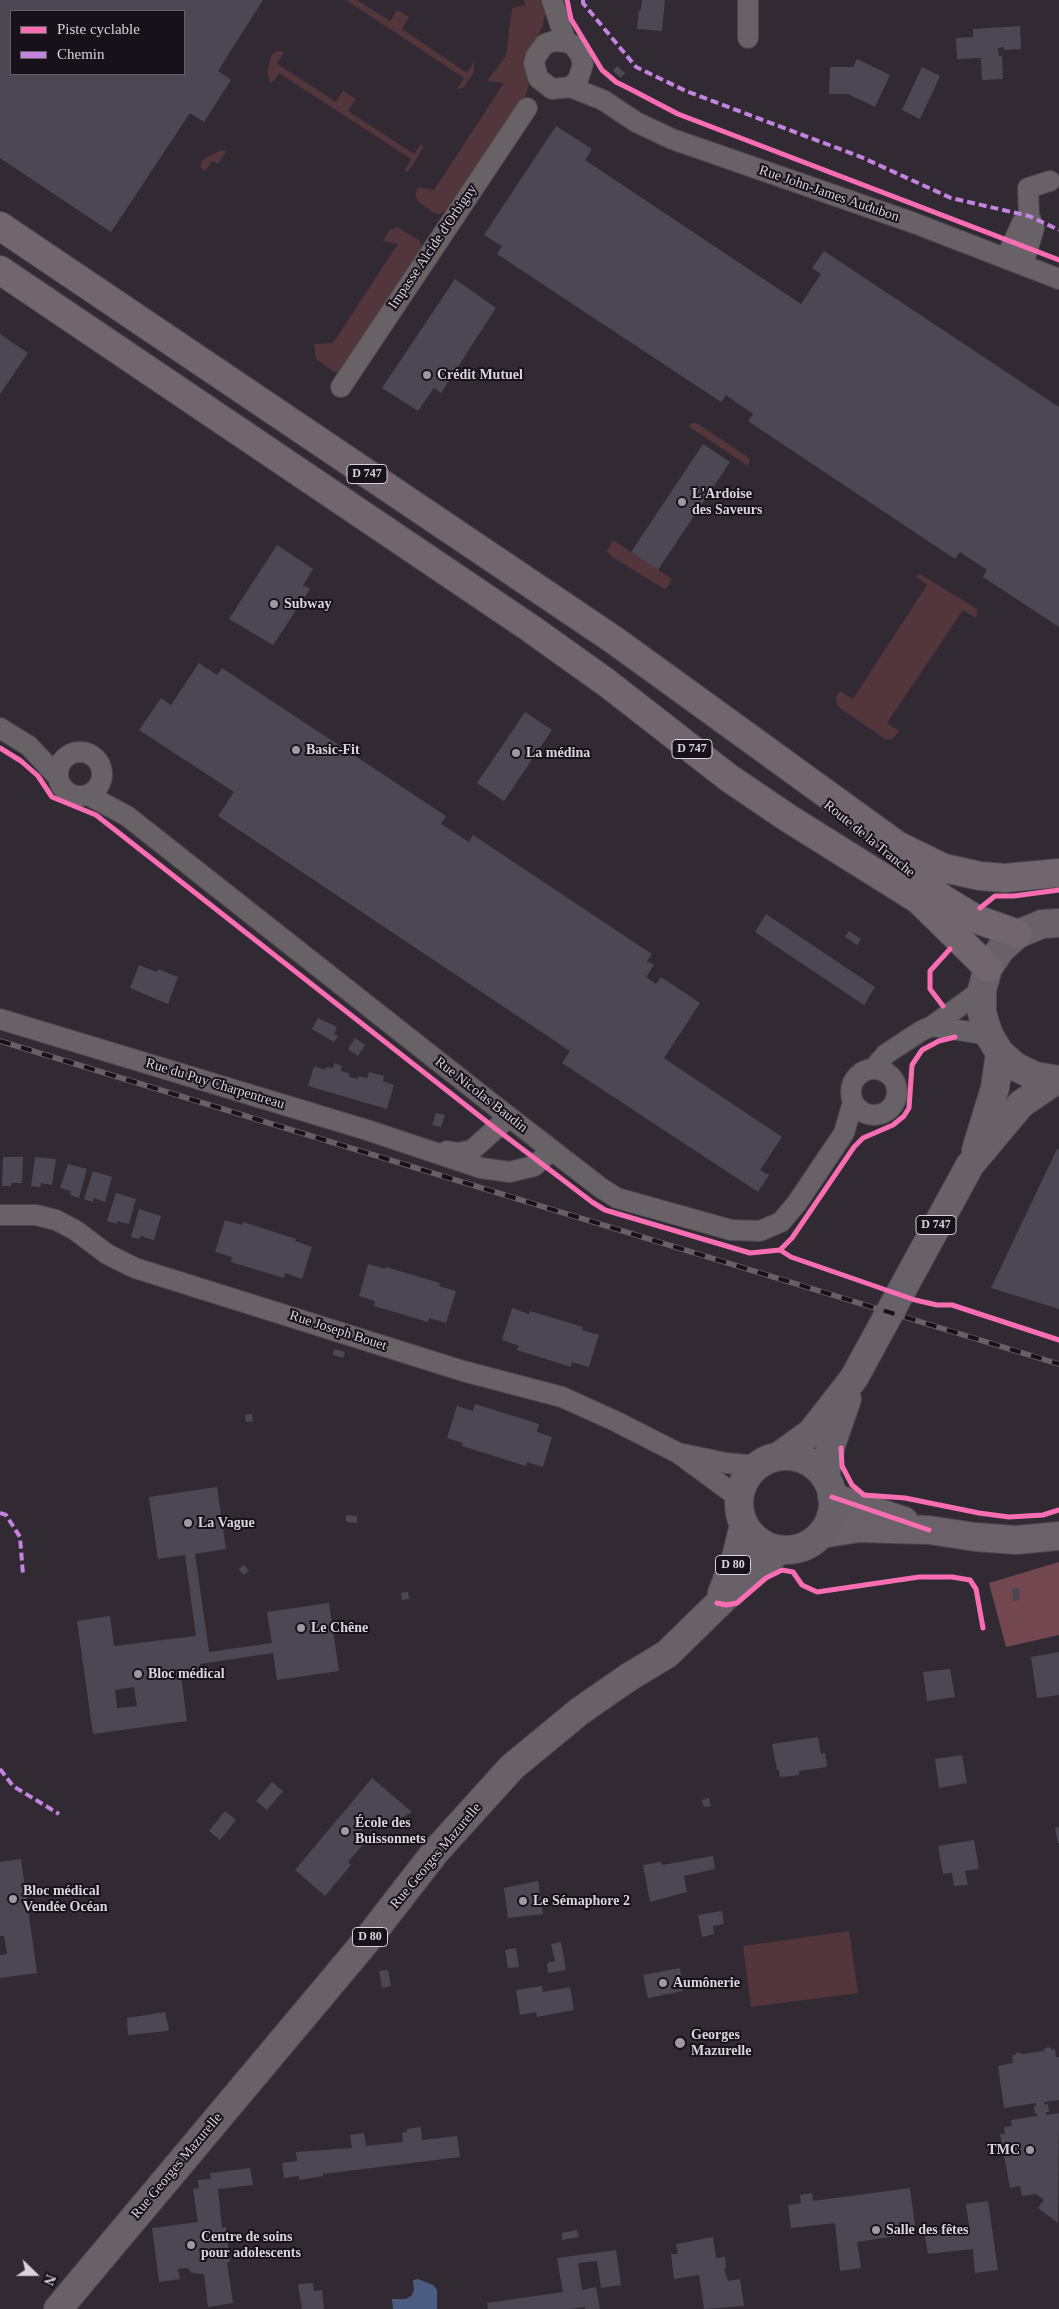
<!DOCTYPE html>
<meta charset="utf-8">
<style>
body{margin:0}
#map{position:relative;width:1059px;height:2309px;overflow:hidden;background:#312a33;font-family:Georgia,serif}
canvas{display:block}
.legend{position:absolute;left:10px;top:10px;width:175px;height:65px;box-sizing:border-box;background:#171219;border:1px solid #655f68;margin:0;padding:6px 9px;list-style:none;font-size:15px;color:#dad3de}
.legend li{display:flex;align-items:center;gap:10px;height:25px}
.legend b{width:25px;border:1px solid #655f68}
.north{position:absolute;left:10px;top:2249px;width:50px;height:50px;-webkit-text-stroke:4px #171219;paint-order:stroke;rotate:112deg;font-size:14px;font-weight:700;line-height:20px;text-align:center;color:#dad3de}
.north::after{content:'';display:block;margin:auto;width:18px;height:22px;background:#dad3de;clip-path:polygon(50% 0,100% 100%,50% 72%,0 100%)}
</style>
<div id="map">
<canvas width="1059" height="2309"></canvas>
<ul class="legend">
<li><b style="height:6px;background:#f96db3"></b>Piste cyclable</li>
<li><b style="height:6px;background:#c483df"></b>Chemin</li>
</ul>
<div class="north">N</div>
</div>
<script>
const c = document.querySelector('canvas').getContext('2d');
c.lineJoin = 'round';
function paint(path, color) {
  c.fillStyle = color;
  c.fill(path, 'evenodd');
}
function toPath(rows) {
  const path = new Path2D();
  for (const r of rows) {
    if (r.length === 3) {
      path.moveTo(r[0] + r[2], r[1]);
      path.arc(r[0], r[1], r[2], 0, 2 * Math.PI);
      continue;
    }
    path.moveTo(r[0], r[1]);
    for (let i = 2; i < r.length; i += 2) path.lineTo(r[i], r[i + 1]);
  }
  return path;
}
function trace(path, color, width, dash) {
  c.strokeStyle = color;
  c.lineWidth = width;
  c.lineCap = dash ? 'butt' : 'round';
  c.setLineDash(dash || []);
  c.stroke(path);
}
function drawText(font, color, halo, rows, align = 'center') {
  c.font = font + ' Georgia,serif';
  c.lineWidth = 4;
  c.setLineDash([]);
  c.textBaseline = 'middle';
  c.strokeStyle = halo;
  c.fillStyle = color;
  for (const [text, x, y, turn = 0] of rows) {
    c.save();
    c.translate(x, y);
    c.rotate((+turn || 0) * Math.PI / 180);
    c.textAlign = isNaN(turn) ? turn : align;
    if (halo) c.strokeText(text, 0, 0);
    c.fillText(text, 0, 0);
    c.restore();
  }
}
const green = toPath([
 [346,0,357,0,390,21,397,10,409,17,402,29,467,73,474,62,474,72,463,88,457,89,464,78],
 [524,0,543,0,545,14,543,26,532,46,528,88,524,99,449,209,439,214,432,212,418,201,415,196,418,187,434,190,504,83,487,81,506,56,512,8,525,5],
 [277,51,284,52,277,63,282,67,336,102,343,91,356,99,348,111,414,154,421,144,423,147,413,165,408,171,404,172,411,159,279,73,271,84,267,72,272,54],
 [221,150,226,151,218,164,212,161,205,171,201,168,202,160],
 [397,227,420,241,422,248,340,371,334,372,316,359,314,344,333,343,398,244,383,241,390,230],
 [693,423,698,424,746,456,750,460,748,466,688,426],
 [613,540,672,579,668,587,664,589,611,556,607,551],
 [920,574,977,609,977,615,976,618,963,610,887,723,899,731,891,740,885,739,840,708,837,704,836,697,840,691,853,699,927,585,916,576],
 [849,1931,858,1993,751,2007,743,1946]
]);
const forest = toPath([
 [1059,1562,1059,1635,1006,1647,989,1583]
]);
const water = toPath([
 [418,2279,433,2285,437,2290,437,2309,393,2309,392,2299,406,2299,412,2295,414,2289,413,2280]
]);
const building = toPath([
 [0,0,263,0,218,71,231,80,204,122,190,113,111,232,0,158],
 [11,11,184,11,184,74,11,74],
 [642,0,665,0,662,31,637,29,639,10,641,10],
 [1020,26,1021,49,1004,50,1004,47,998,48,999,56,1002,56,1003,79,982,80,981,58,957,59,956,38,973,37,973,29],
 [857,59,890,75,875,107,848,94,829,94,830,67,853,67],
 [617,66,625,73,621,78,613,71],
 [922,67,940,76,920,119,902,110],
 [556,126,592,149,585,160,801,304,821,274,812,268,824,251,1059,407,1059,627,983,577,987,570,960,552,955,559,748,421,753,414,726,395,721,402,497,254,502,246,484,235],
 [455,279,496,308,441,393,434,388,418,411,382,388],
 [0,334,28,353,0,394],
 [703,444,730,462,658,570,631,552],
 [277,545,313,569,303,585,310,589,273,645,229,619],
 [199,663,217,675,222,668,446,816,441,824,469,842,473,835,652,954,647,961,654,965,646,977,656,984,661,977,700,1003,664,1058,782,1137,760,1170,769,1175,758,1192,562,1063,570,1051,218,816,234,792,139,730,161,698,171,705],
 [525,712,552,730,504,801,477,783],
 [766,914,875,987,864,1005,755,932],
 [849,931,861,939,857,945,845,937],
 [139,965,157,972,158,969,178,977,168,1004,130,988],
 [318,1018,337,1027,334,1034,338,1036,334,1042,312,1029],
 [355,1038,365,1045,358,1056,348,1049],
 [334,1063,342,1066,341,1071,350,1074,349,1077,358,1079,359,1076,367,1078,369,1072,384,1076,383,1081,394,1085,387,1109,308,1086,314,1066,325,1070,326,1067,333,1068],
 [436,1113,445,1115,441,1127,432,1125],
 [1057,1149,1059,1149,1059,1309,991,1288],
 [3,1157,23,1157,22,1183,11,1183,11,1186,2,1186],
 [35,1157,56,1159,52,1185,41,1183,40,1187,31,1186],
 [68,1164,87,1169,79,1198,70,1195,71,1191,60,1188],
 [93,1171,112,1177,105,1202,94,1198,93,1202,84,1199],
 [116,1193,136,1199,129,1224,117,1221,117,1224,107,1221],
 [139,1209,161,1216,154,1240,140,1236,140,1239,131,1237],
 [225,1220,242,1225,243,1222,296,1239,295,1241,312,1247,302,1279,285,1273,284,1278,231,1262,232,1257,215,1252],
 [368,1264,385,1269,386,1267,440,1283,439,1286,456,1291,446,1323,429,1318,428,1322,374,1306,375,1301,359,1296],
 [512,1308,529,1314,530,1311,583,1327,582,1330,599,1335,589,1367,572,1362,571,1367,517,1350,519,1346,502,1340],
 [334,1349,345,1352,343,1358,333,1355],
 [475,1404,539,1424,537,1432,552,1437,543,1467,527,1462,526,1466,462,1446,463,1443,447,1438,457,1406,473,1411],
 [252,1414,253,1421,246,1422,245,1415],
 [217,1487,226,1549,195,1554,209,1652,272,1643,267,1612,329,1603,339,1671,277,1680,273,1653,200,1664,201,1672,181,1675,187,1721,93,1734,77,1621,110,1616,114,1646,196,1636,185,1555,158,1559,149,1497],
 [134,1687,137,1706,117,1708,115,1690],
 [346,1515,357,1516,357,1523,346,1522],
 [244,1565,249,1571,243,1575,239,1569],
 [1012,1588,1019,1588,1020,1600,1013,1601],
 [408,1592,409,1599,402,1600,401,1593],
 [1059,1652,1059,1695,1037,1698,1031,1657],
 [950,1669,955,1697,927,1701,923,1672],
 [818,1737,821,1754,825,1753,827,1767,799,1771,799,1775,780,1777,779,1770,777,1770,772,1744],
 [962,1755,967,1783,939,1788,935,1759],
 [372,1778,412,1812,392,1823,379,1824,368,1820,358,1838,365,1842,348,1862,351,1865,325,1896,295,1870],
 [272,1782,283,1791,267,1810,256,1801],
 [709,1798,711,1806,704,1807,702,1800],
 [225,1811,236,1820,220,1840,209,1831],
 [1059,1827,1059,1843,1058,1843,1055,1828],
 [974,1840,979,1869,965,1871,968,1885,954,1886,952,1873,943,1874,938,1846],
 [713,1856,715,1869,684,1876,687,1892,650,1902,643,1865,661,1862,662,1865],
 [21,1859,37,1973,0,1978,0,1955,7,1954,4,1936,0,1936,0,1862],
 [538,1881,543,1914,508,1918,504,1888],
 [722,1911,724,1924,713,1926,714,1934,702,1937,698,1915],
 [561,1942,566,1970,548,1973,547,1963,555,1961,551,1944],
 [516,1948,519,1967,508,1968,505,1950],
 [680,1968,683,1991,648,1998,643,1975],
 [388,1970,391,1986,382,1988,379,1971],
 [542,1986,543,1992,570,1987,574,2010,537,2017,536,2012,520,2015,516,1990],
 [165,2012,169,2029,167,2031,128,2035,127,2018],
 [1050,2047,1052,2050,1055,2049,1056,2057,1059,2057,1059,2100,1044,2102,1045,2105,1048,2104,1049,2112,1046,2112,1046,2115,1059,2113,1058,2223,1038,2208,1044,2200,1036,2194,1022,2196,1020,2186,1010,2188,1000,2134,1005,2134,1004,2127,1012,2126,1011,2120,1037,2116,1037,2113,1035,2114,1034,2106,1036,2106,1036,2103,1004,2108,998,2066,1013,2063,1012,2055,1015,2055,1017,2052,1023,2054,1044,2051,1045,2048],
 [421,2127,422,2140,457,2136,460,2157,323,2174,323,2176,299,2180,299,2176,284,2178,282,2163,297,2161,296,2152,352,2148,350,2135,364,2133,366,2146,403,2142,402,2133,407,2132,407,2129],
 [250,2168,253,2185,218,2189,222,2228,226,2227,230,2262,227,2262,233,2303,208,2307,204,2274,192,2273,187,2268,178,2269,180,2279,159,2282,152,2228,198,2222,193,2189,199,2188,198,2180,211,2179,210,2173],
 [910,2188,916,2233,857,2242,861,2268,840,2271,835,2223,791,2228,788,2205,801,2203,800,2195,812,2193,813,2201],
 [988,2201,998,2270,975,2273,973,2249,928,2254,924,2232,969,2226,966,2204],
 [577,2230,579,2237,562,2240,562,2233],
 [713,2237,716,2258,725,2257,726,2268,724,2268,728,2281,740,2279,744,2306,704,2309,699,2275,674,2279,671,2254,678,2254,676,2244],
 [616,2250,621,2285,601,2288,597,2261,578,2263,582,2290,596,2287,600,2309,585,2309,585,2307,570,2309,488,2309,487,2303,563,2292,557,2258],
 [313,2283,314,2291,322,2290,324,2309,302,2309,298,2284]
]);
const street = toPath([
 [552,0,566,42,573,45,580,54,583,64,578,80,570,87,552,89,538,78,534,63,536,56,545,44,554,41,566,42],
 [748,38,748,0],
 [570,87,603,100,636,122,672,139,914,223,1059,279],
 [1006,258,1022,223,1029,216],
 [1023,264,1034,228,1029,216,1028,188,1050,181],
 [341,387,527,108],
 [0,728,29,746,58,777],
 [80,774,22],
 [88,795,127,816,495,1106,601,1188,617,1198,731,1230,760,1231,781,1222,797,1203,844,1133,853,1102],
 [0,1019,367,1130,481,1168,510,1172,534,1166,552,1150],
 [932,1026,989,1035],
 [873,1069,886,1054,921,1031,932,1026,982,990],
 [874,1092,23],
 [447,1151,459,1153,472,1150,509,1117],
 [0,1215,36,1215,56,1220,75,1230,107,1254,135,1268,463,1371,562,1397,615,1421,678,1453],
 [739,1498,678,1453,726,1463,757,1466]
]);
const secondary = toPath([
 [832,1497,904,1521],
 [821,1534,859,1528,929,1530,975,1537,1016,1540,1059,1536]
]);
const primary = toPath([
 [1059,923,1042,924,1018,934,1001,949,988,968,982,990,982,1013,989,1035,1000,1053,1016,1067,1035,1076,1059,1080],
 [976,1150,995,1088,1000,1053],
 [779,1456,811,1433,854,1378,970,1165,1021,1104,1056,1080],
 [786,1503,47],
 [825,1477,831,1445,847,1399],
 [722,1593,736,1557,744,1525],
 [58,2309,367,1940,436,1851,512,1767,580,1711,629,1677,667,1654,751,1572,780,1550]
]);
const highway = toPath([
 [0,226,614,640,897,845,944,868,980,876,1005,878,1059,873],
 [0,270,530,628,607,683,729,778,788,818,919,900,988,968],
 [921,881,943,899,976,919,1018,934]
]);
const rail = toPath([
 [0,1041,1059,1364]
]);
const quiet = toPath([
 [583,0,583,3,636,67,686,91,861,157,951,198,1029,216,1059,230],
 [0,1513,6,1515,20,1537,23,1575],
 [0,1769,13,1786,59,1814]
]);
const cycleway = toPath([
 [567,0,571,19,602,70,616,82,632,90,678,114,1059,260],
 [0,748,21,761,38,776,52,797,96,815,496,1129,592,1202,605,1210,750,1253,780,1250,792,1238,854,1147,863,1138,893,1125,904,1116,909,1108,912,1065,922,1050,939,1041,955,1037],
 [980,908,995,896,1014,896,1059,890],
 [943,1006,930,989,930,971,950,949],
 [780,1250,791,1257,915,1300,937,1305,952,1305,1059,1340],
 [841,1448,842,1466,852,1485,864,1495,905,1498,979,1513,1009,1517,1043,1515,1059,1510],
 [832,1497,929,1530],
 [717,1603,726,1605,737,1603,766,1578,782,1570,793,1572,802,1585,817,1592,919,1577,952,1577,970,1580,976,1589,983,1628]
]);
const markers = [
 [427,375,5,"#9f98a2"],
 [682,502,5,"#9f98a2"],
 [274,604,5,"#9f98a2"],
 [296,750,5,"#9f98a2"],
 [516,753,5,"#9f98a2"],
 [188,1523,5,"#9f98a2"],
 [301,1628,5,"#9f98a2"],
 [138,1674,5,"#9f98a2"],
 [345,1831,5,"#9f98a2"],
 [13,1899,5,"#9f98a2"],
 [523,1901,5,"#9f98a2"],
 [663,1983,5,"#9f98a2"],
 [680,2043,6,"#9f98a2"],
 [1030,2150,5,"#9f98a2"],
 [876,2230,5,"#9f98a2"],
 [191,2245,5,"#9f98a2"]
];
const shields = [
 [367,474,40],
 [692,749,40],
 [936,1225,40],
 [733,1565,35],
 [370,1937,35]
];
const shieldNames = [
 ["D 747",367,474],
 ["D 747",692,749],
 ["D 747",936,1225],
 ["D 80",733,1565],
 ["D 80",370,1937]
];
const streetNames = [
 ["Rue John-James Audubon",829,194,19],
 ["Impasse Alcide d'Orbigny",433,247,-56],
 ["Route de la Tranche",869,839,39],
 ["Rue du Puy Charpentreau",215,1084,17],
 ["Rue Nicolas Baudin",481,1095,38],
 ["Rue Joseph Bouet",338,1331,18],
 ["Rue Georges Mazurelle",436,1856,-50],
 ["Rue Georges Mazurelle",177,2166,-50]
];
const poiNames = [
 ["Crédit Mutuel",437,375],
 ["L'Ardoise",692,494],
 ["des Saveurs",692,510],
 ["Subway",284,604],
 ["Basic-Fit",306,750],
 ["La médina",526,753],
 ["La Vague",198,1523],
 ["Le Chêne",311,1628],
 ["Bloc médical",148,1674],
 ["École des",355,1823],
 ["Buissonnets",355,1839],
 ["Bloc médical",23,1891],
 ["Vendée Océan",23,1907],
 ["Le Sémaphore 2",533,1901],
 ["Aumônerie",673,1983],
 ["Georges",691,2035],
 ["Mazurelle",691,2051],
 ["TMC",1020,2150,"right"],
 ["Salle des fêtes",886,2230],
 ["Centre de soins",201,2237],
 ["pour adolescents",201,2253]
];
paint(green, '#52363c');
paint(forest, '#73474f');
paint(water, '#4a5d81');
paint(building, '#4b4853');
trace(street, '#4b464e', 22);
trace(secondary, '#4b464e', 30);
trace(primary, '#4b464e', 30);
trace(highway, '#4b464e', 30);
trace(street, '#686165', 20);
trace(secondary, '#6b6269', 28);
trace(primary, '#696168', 28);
trace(highway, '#71666e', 28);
trace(rail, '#676065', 5.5);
trace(rail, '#171219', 4, [11]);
trace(quiet, '#c483df', 4, [8, 4]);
trace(cycleway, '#f96db3', 5);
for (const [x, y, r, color] of markers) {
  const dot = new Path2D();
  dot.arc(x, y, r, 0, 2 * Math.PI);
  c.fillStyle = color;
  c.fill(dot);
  trace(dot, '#171219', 2);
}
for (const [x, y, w] of shields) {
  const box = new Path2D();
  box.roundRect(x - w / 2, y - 9.5, w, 19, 4);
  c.fillStyle = '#171219';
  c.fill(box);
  trace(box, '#dad3de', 1);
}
drawText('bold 12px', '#dad3de', null, shieldNames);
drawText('14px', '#dad3de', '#171219', streetNames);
drawText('bold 14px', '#dad3de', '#171219', poiNames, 'left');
</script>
